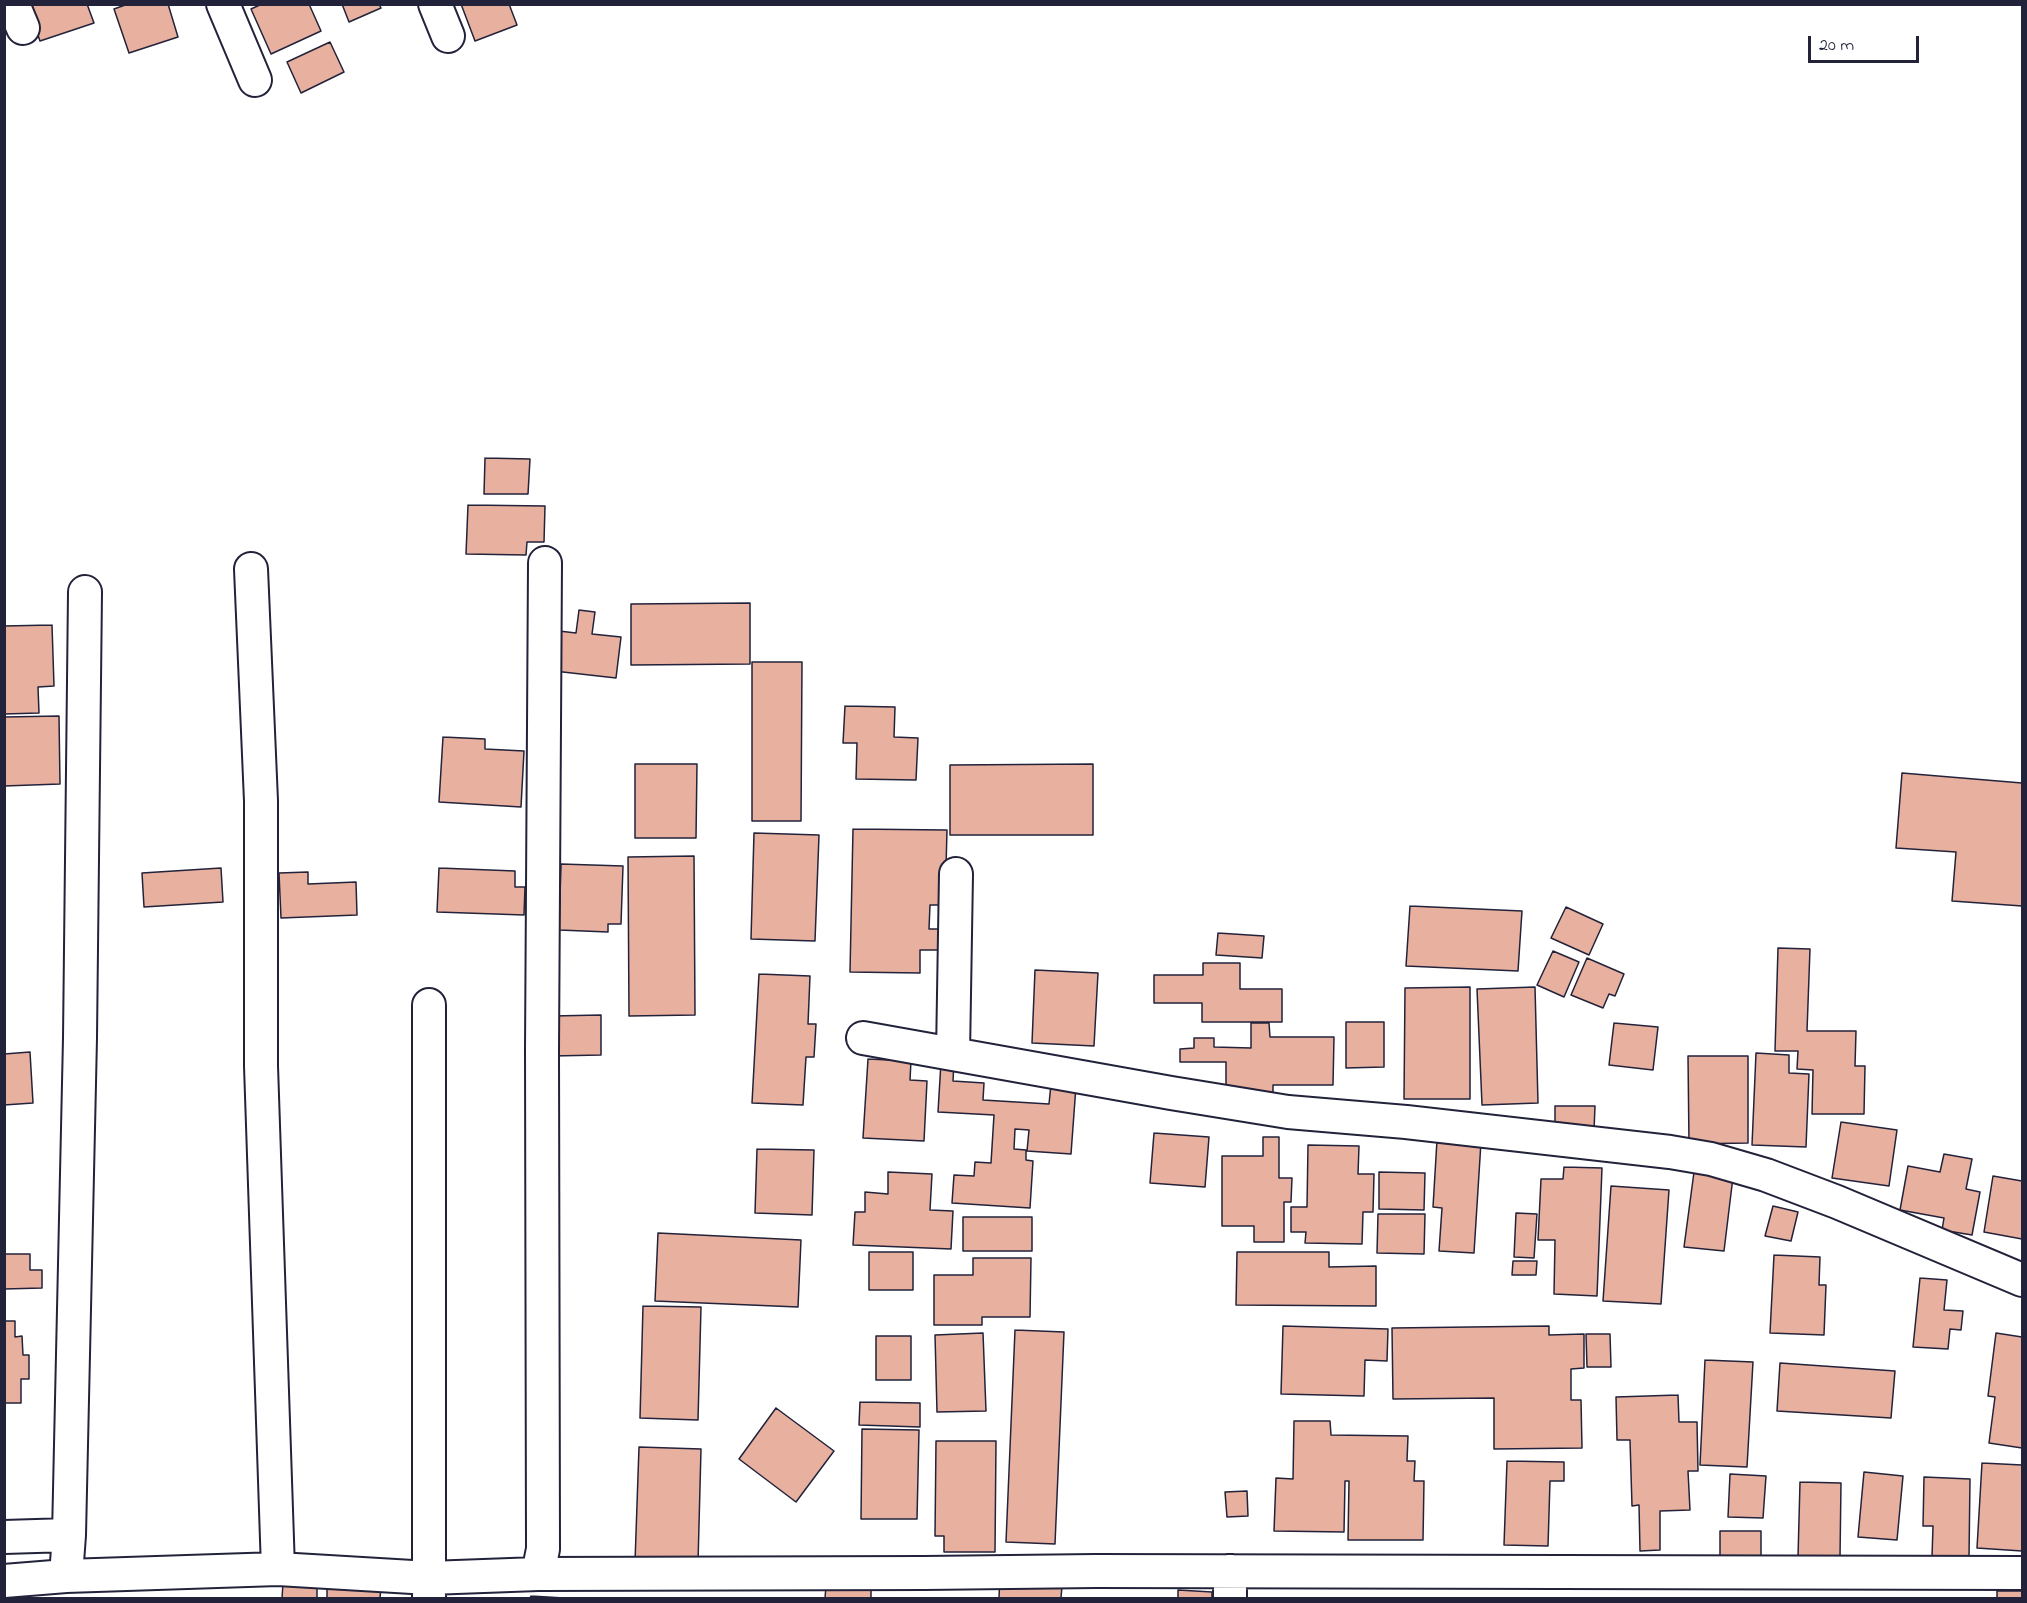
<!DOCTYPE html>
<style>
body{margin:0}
#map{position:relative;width:2027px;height:1603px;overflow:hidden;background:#fff;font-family:"Indie Flower",sans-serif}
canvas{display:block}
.frame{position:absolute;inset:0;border:6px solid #22223b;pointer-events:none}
.scale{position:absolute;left:1808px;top:36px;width:111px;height:27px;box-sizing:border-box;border:3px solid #22223b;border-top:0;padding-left:8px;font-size:18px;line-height:21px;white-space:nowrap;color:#22223b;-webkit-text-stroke:4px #fff;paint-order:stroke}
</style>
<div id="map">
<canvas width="2027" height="1603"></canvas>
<div class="frame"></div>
<div class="scale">20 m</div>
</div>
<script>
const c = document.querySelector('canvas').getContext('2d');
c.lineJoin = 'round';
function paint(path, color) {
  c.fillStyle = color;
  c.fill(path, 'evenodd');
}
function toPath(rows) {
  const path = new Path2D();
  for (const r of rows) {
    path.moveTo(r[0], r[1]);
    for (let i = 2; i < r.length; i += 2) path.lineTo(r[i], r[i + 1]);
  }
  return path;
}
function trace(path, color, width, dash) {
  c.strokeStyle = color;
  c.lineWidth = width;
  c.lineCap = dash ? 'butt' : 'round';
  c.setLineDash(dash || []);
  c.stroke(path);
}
const building = toPath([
 [27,4,87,4,94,23,40,41,27,4],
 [128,4,168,4,178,37,129,53,114,9,128,4],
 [262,4,309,4,321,31,271,54,251,9,262,4],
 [342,4,379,4,381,8,349,22,342,4],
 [461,4,509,4,517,25,475,41,461,4],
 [330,42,344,72,301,93,287,62,330,42],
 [485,458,530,459,528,494,484,494,485,458],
 [468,505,545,506,544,542,527,542,526,555,466,554,468,505],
 [750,603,750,664,631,665,631,604,750,603],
 [579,610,595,612,592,634,621,637,616,678,554,671,559,631,576,633,579,610],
 [52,625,54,686,38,687,39,713,4,714,4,626,52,625],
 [752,662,802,662,801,821,752,821,752,662],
 [845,706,895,707,894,737,918,738,916,780,856,779,857,743,843,743,845,706],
 [59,716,60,784,4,786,4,717,59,716],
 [443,737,485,739,485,749,524,751,521,807,439,802,443,737],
 [635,764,697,764,696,838,635,838,635,764],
 [1093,764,1093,835,950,835,950,765,1093,764],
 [1902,773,2022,783,2022,906,1952,901,1956,852,1896,848,1902,773],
 [853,829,947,830,945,905,930,905,929,929,941,929,940,950,920,950,920,973,850,972,853,829],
 [754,833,819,835,815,941,751,939,754,833],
 [694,856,695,1015,629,1016,628,857,694,856],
 [561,864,623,866,621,924,608,924,608,932,559,930,561,864],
 [221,868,223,902,144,907,142,873,221,868],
 [439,868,515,871,515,887,525,887,524,915,437,912,439,868],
 [308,872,308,884,356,882,357,915,281,918,279,873,308,872],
 [1410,906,1522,911,1518,971,1406,966,1410,906],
 [1566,907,1603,924,1589,955,1551,938,1566,907],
 [1218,933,1264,936,1262,958,1216,955,1218,933],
 [1778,948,1810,949,1807,1031,1856,1031,1855,1066,1865,1066,1864,1114,1812,1114,1813,1070,1797,1069,1798,1051,1775,1051,1778,948],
 [1553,951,1579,962,1564,997,1537,985,1553,951],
 [1587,958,1624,974,1615,996,1609,994,1603,1008,1571,995,1587,958],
 [1203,963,1240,963,1240,989,1282,989,1282,1022,1202,1022,1202,1003,1154,1003,1154,975,1203,975,1203,963],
 [1035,970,1098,973,1094,1046,1032,1043,1035,970],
 [759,974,810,976,808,1024,816,1024,814,1057,806,1057,803,1105,752,1103,759,974],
 [1470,987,1470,1099,1404,1099,1405,988,1470,987],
 [1535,987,1538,1103,1482,1105,1477,989,1535,987],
 [601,1015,601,1055,552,1056,552,1016,601,1015],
 [1346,1022,1384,1022,1384,1067,1346,1068,1346,1022],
 [1251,1023,1269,1023,1270,1037,1334,1037,1333,1085,1273,1085,1273,1098,1226,1098,1226,1062,1180,1062,1180,1049,1194,1048,1194,1038,1214,1038,1214,1047,1251,1048,1251,1023],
 [1614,1023,1658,1027,1653,1070,1609,1065,1614,1023],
 [30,1052,33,1103,4,1105,4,1054,30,1052],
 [1756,1053,1789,1055,1789,1073,1809,1074,1806,1147,1752,1145,1756,1053],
 [1688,1056,1748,1056,1748,1143,1689,1144,1688,1056],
 [868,1059,911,1061,910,1080,927,1081,924,1141,863,1138,868,1059],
 [941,1062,954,1062,953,1081,984,1083,983,1100,1049,1104,1051,1084,1076,1086,1071,1154,1027,1151,1029,1130,1015,1129,1014,1149,1026,1150,1026,1160,1033,1161,1030,1208,952,1203,954,1175,974,1176,975,1162,991,1163,994,1115,938,1112,941,1062],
 [1555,1106,1595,1106,1594,1131,1555,1131,1555,1106],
 [1841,1122,1897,1130,1889,1186,1832,1178,1841,1122],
 [1154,1133,1209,1137,1205,1187,1150,1183,1154,1133],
 [1263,1137,1279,1137,1279,1178,1292,1178,1291,1202,1284,1202,1284,1242,1254,1242,1254,1226,1222,1226,1222,1156,1263,1156,1263,1137],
 [1437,1140,1481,1142,1474,1253,1439,1251,1442,1208,1433,1207,1437,1140],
 [1308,1145,1359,1146,1358,1174,1374,1174,1373,1212,1363,1212,1362,1244,1305,1243,1306,1232,1291,1232,1291,1207,1307,1207,1308,1145],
 [757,1149,814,1150,812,1215,755,1213,757,1149],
 [1944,1154,1972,1159,1966,1189,1980,1192,1972,1235,1942,1230,1944,1218,1900,1210,1908,1166,1940,1172,1944,1154],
 [1564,1167,1602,1168,1597,1296,1554,1294,1555,1240,1538,1240,1541,1179,1563,1179,1564,1167],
 [888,1172,932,1174,930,1210,953,1211,951,1249,853,1245,855,1212,865,1212,865,1192,888,1194,888,1172],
 [1379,1172,1425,1173,1424,1210,1379,1209,1379,1172],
 [1694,1172,1733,1177,1724,1251,1684,1247,1694,1172],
 [1993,1176,2022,1181,2022,1239,1984,1232,1993,1176],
 [1611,1186,1669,1190,1661,1304,1603,1301,1611,1186],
 [1773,1206,1798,1212,1791,1241,1765,1236,1773,1206],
 [1516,1213,1537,1214,1534,1258,1514,1257,1516,1213],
 [1378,1214,1425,1214,1424,1254,1377,1253,1378,1214],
 [963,1217,1032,1217,1032,1251,963,1251,963,1217],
 [658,1233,801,1240,798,1307,655,1301,658,1233],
 [869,1252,913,1252,913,1290,869,1290,869,1252],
 [1237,1252,1329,1252,1329,1267,1376,1266,1376,1306,1236,1305,1237,1252],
 [4,1254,30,1254,30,1270,42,1270,42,1288,4,1289,4,1254],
 [1774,1255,1820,1257,1819,1285,1826,1285,1824,1335,1770,1333,1774,1255],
 [973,1258,1031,1258,1030,1317,982,1317,982,1325,934,1325,934,1275,973,1275,973,1258],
 [1513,1261,1537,1261,1536,1275,1512,1275,1513,1261],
 [1920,1278,1947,1280,1944,1310,1963,1311,1961,1330,1950,1329,1948,1349,1913,1347,1920,1278],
 [643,1306,701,1307,698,1420,640,1418,643,1306],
 [4,1321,15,1321,15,1337,22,1336,23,1355,29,1355,29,1379,21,1379,21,1403,4,1403,4,1321],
 [1283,1326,1388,1329,1387,1361,1365,1360,1364,1396,1281,1394,1283,1326],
 [1549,1326,1549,1335,1584,1334,1584,1368,1571,1369,1571,1400,1581,1400,1582,1448,1494,1449,1494,1398,1393,1399,1392,1328,1549,1326],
 [1015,1330,1064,1332,1055,1544,1006,1542,1015,1330],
 [983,1333,986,1411,937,1412,935,1335,983,1333],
 [1996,1333,2022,1337,2022,1448,1989,1443,1995,1397,1988,1396,1996,1333],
 [1586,1334,1610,1334,1611,1367,1587,1367,1586,1334],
 [876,1336,911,1336,911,1380,876,1380,876,1336],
 [1705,1360,1753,1362,1747,1467,1700,1465,1705,1360],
 [1780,1363,1895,1371,1891,1418,1777,1411,1780,1363],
 [1678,1395,1679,1422,1697,1422,1698,1471,1688,1471,1690,1510,1660,1511,1660,1550,1640,1551,1639,1505,1632,1506,1630,1440,1617,1440,1616,1397,1678,1395],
 [860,1402,920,1403,920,1427,859,1425,860,1402],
 [776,1408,834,1451,796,1502,739,1459,776,1408],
 [1294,1421,1330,1421,1331,1435,1408,1436,1407,1461,1415,1461,1414,1481,1424,1481,1423,1540,1348,1540,1349,1481,1345,1481,1344,1532,1274,1531,1276,1478,1293,1479,1294,1421],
 [862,1429,919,1430,917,1519,861,1519,862,1429],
 [936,1441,996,1441,995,1552,944,1552,944,1536,935,1536,936,1441],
 [639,1447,701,1449,698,1563,635,1562,639,1447],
 [1507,1461,1564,1462,1564,1481,1550,1481,1548,1546,1504,1545,1507,1461],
 [1982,1463,2022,1465,2022,1551,1977,1548,1982,1463],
 [1864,1472,1903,1476,1897,1540,1858,1537,1864,1472],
 [1730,1474,1766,1476,1763,1518,1728,1517,1730,1474],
 [1924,1477,1970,1479,1969,1558,1932,1557,1933,1526,1923,1526,1924,1477],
 [1800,1482,1841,1483,1840,1558,1798,1557,1800,1482],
 [1247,1491,1248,1516,1227,1517,1225,1492,1247,1491],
 [1720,1531,1761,1531,1761,1560,1720,1559,1720,1531],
 [1000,1575,1062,1586,1061,1598,999,1598,1000,1575],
 [283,1583,317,1584,317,1598,282,1598,283,1583],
 [327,1585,381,1587,380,1598,327,1598,327,1585],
 [826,1586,871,1587,871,1598,825,1598,826,1586],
 [1178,1590,1212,1592,1212,1598,1178,1598,1178,1590],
 [1997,1591,2022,1591,2022,1598,1997,1598,1997,1591],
 [531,1596,564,1598,530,1598,531,1596]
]);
const minor = toPath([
 [13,4,23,28],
 [223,4,255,80],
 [435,4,448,36],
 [251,569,261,801,261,1066,278,1569],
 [429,1005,429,1598],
 [863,1038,1171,1093,1288,1112,1406,1122,1670,1152,1711,1159,1766,1175,1837,1202,2022,1280],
 [953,1054,956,874],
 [4,1537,69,1535],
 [538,1574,543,1549,542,1049,545,563],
 [66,1576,69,1535,80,1038,85,592],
 [4,1581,66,1576,278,1569,429,1578,538,1574,924,1573,1096,1571,2022,1573],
 [1230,1598,1230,1571]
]);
paint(building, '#e8b09f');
trace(building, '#22223b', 1.5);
trace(minor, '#22223b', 36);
trace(minor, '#fff', 32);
</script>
